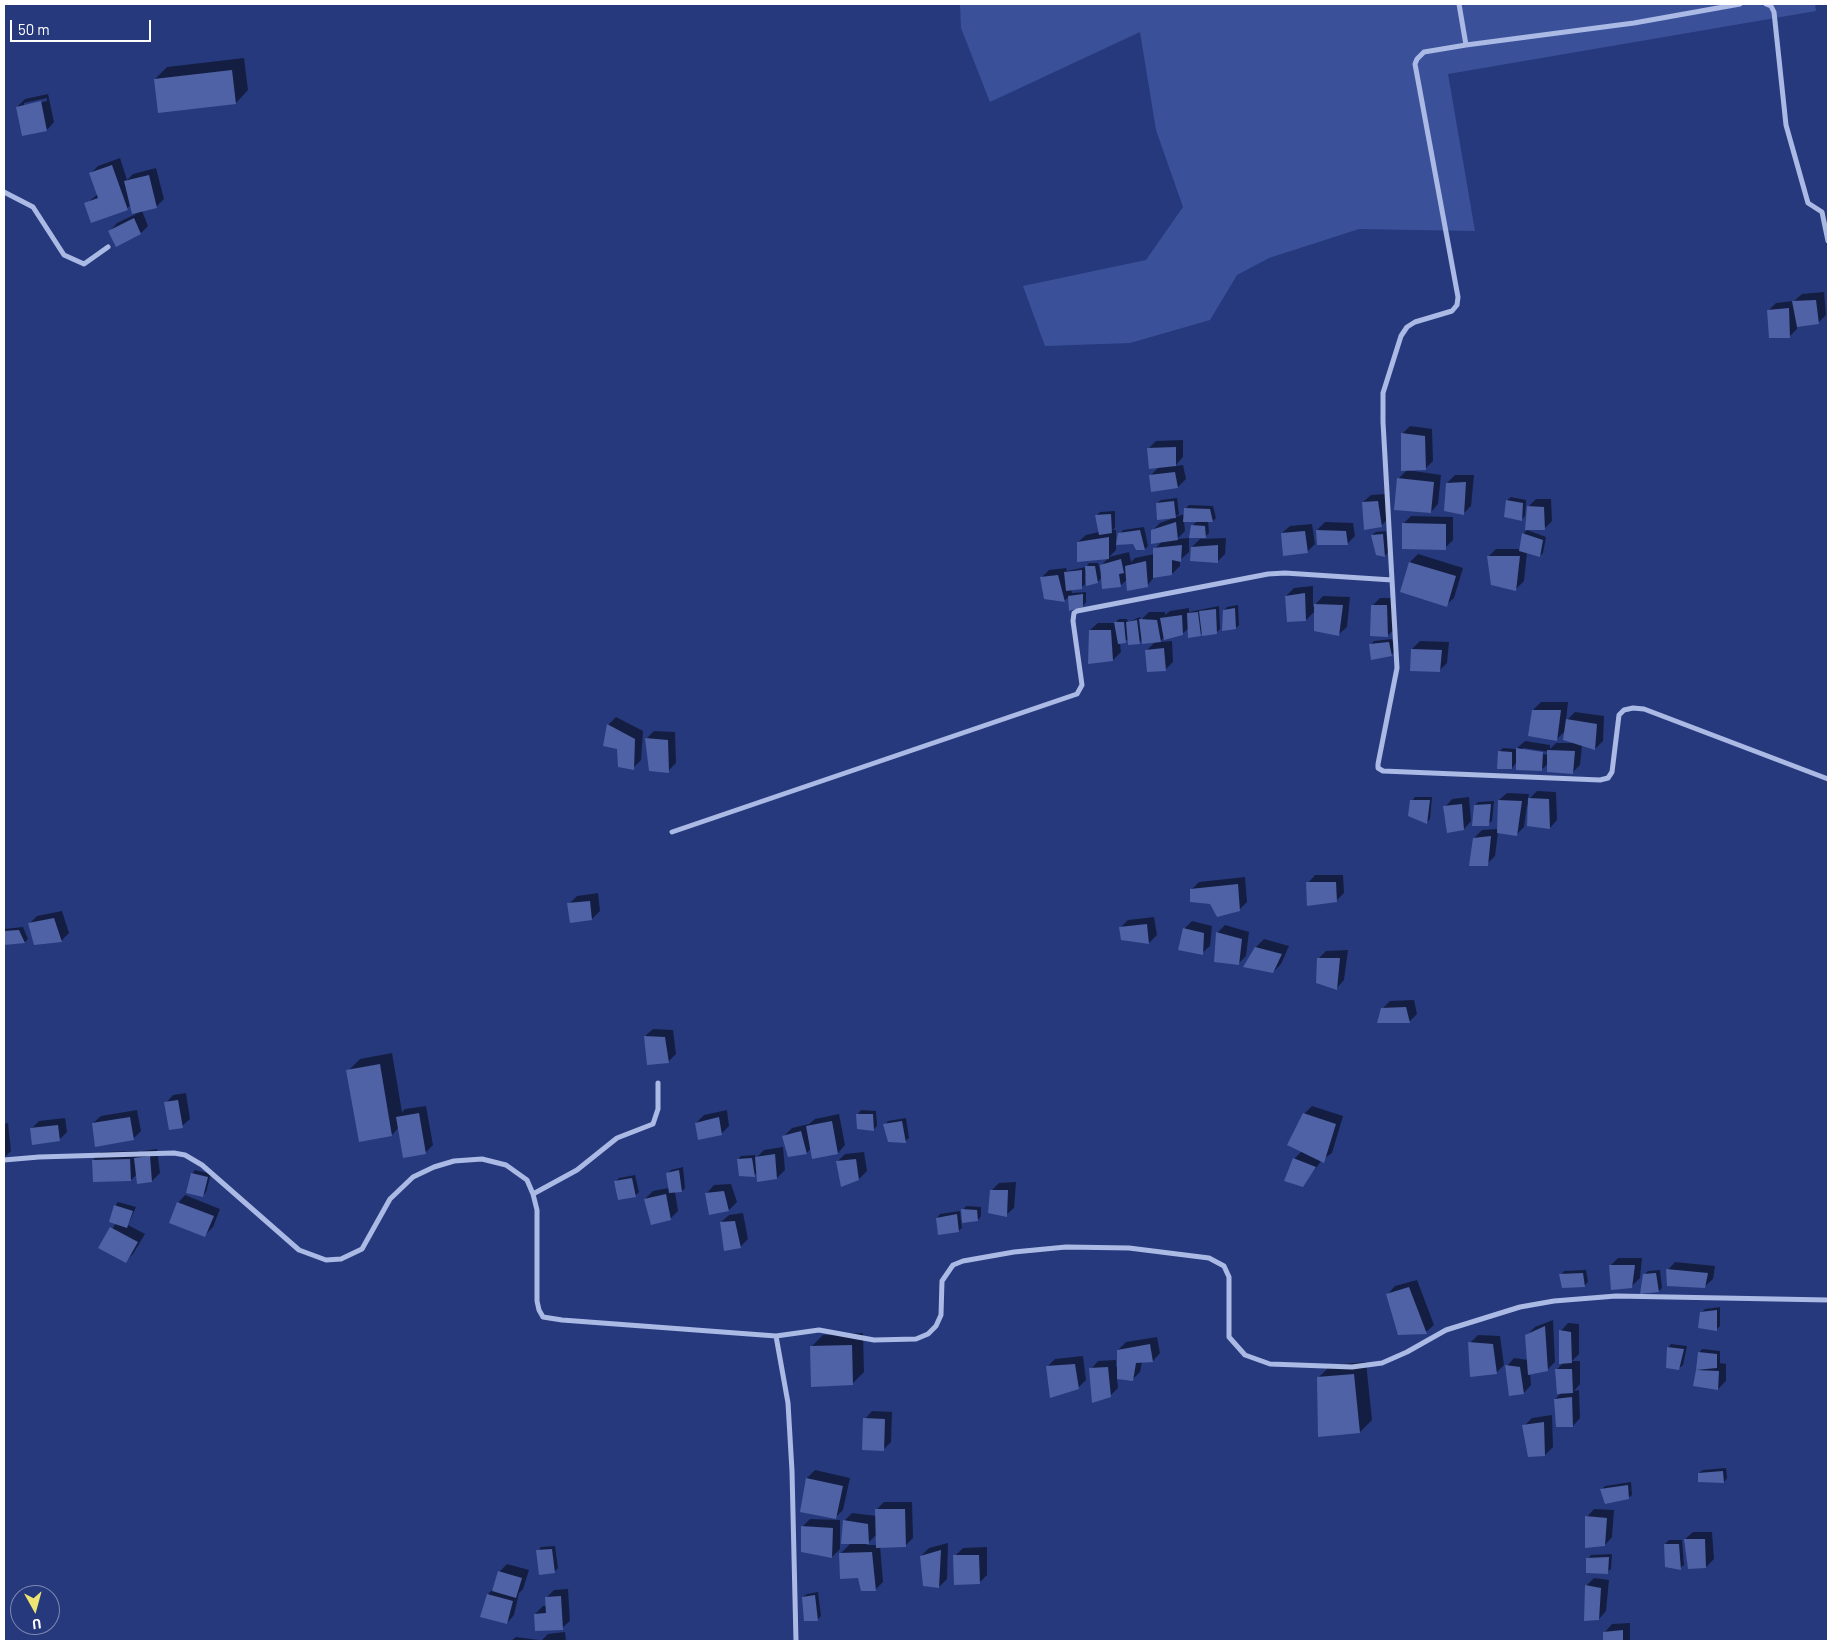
<!DOCTYPE html>
<style>
body{margin:0}
#map{position:relative;width:1832px;height:1645px;overflow:hidden;background:#26397d;font-family:Barlow,sans-serif}
canvas{display:block}
.frame{position:absolute;inset:0;border:5px solid #fff;pointer-events:none}
.north{position:absolute;left:10px;top:1585px;width:50px;height:50px;box-sizing:border-box;background:#26397d;border:1px solid #7d88b1;border-radius:50%;rotate:173deg;font-size:14px;font-weight:700;line-height:20px;text-align:center;color:#fff}
.north::after{content:'';display:block;margin:auto;width:18px;height:22px;background:#ede471;clip-path:polygon(50% 0,100% 100%,50% 72%,0 100%)}
.scale{position:absolute;left:10px;top:20px;width:141px;height:22px;box-sizing:border-box;border:2px solid #fff;border-top:0;padding-left:6px;font-size:15px;line-height:18px;white-space:nowrap;color:#fff;-webkit-text-stroke:4px #26397d;paint-order:stroke}
</style>
<div id="map">
<canvas width="1832" height="1645"></canvas>
<div class="frame"></div>
<div class="north">U</div>
<div class="scale">50 m</div>
</div>
<script>
const c = document.querySelector('canvas').getContext('2d');
c.lineJoin = 'round';
function paint(path, color) {
  c.fillStyle = color;
  c.fill(path, 'evenodd');
}
function toPath(rows) {
  const path = new Path2D();
  for (const r of rows) {
    path.moveTo(r[0], r[1]);
    for (let i = 2; i < r.length; i += 2) path.lineTo(r[i], r[i + 1]);
  }
  return path;
}
function trace(path, color, width, dash) {
  c.strokeStyle = color;
  c.lineWidth = width;
  c.lineCap = dash ? 'butt' : 'round';
  c.setLineDash(dash || []);
  c.stroke(path);
}
const green = toPath([
 [960,4,1815,4,1816,11,1448,74,1475,231,1359,229,1269,258,1237,275,1210,320,1130,343,1045,346,1023,286,1146,260,1183,207,1156,130,1140,32,990,102,961,28]
]);
const shadow = toPath([
 [244,58,248,90,236,103,155,79,167,67],
 [48,94,54,122,47,130,17,107,25,99],
 [47,98,47,101,24,106,24,103],
 [120,158,127,180,133,174,156,168,164,199,156,207,131,204,127,209,86,204,98,194,91,173,98,166],
 [142,211,148,226,141,233,110,231,117,223],
 [1824,292,1826,315,1818,323,1797,325,1797,329,1789,337,1768,311,1776,303,1794,301,1802,294],
 [1410,426,1432,429,1433,461,1425,469,1403,433],
 [1183,440,1183,457,1175,466,1183,465,1186,479,1178,487,1151,475,1159,467,1148,449,1156,441],
 [1407,470,1441,475,1438,504,1431,512,1398,479],
 [1455,475,1474,475,1471,506,1463,514,1447,483],
 [1386,494,1389,518,1381,526,1363,502,1371,495],
 [1511,497,1526,500,1525,516,1521,520,1507,500],
 [1177,498,1179,514,1175,517,1185,514,1185,509,1189,505,1213,506,1216,518,1213,521,1208,521,1209,533,1206,536,1192,526,1197,521,1184,521,1185,531,1177,539,1189,538,1189,552,1180,560,1180,566,1172,574,1155,576,1147,586,1128,579,1121,585,1102,565,1108,558,1078,542,1086,535,1099,532,1096,516,1100,512,1115,511,1115,528,1113,530,1116,530,1116,550,1109,557,1129,552,1131,562,1135,558,1154,554,1155,549,1162,541,1152,531,1160,523,1171,519,1157,503,1161,500],
 [1536,499,1551,499,1552,521,1544,529,1528,507],
 [1411,516,1453,517,1453,540,1445,548,1403,524],
 [1325,522,1353,523,1355,536,1347,544,1317,530],
 [1312,524,1315,544,1307,552,1282,533,1290,526],
 [1144,527,1148,546,1145,549,1137,549,1134,542,1120,534,1123,530],
 [1527,530,1546,537,1543,553,1540,556,1527,552,1524,581,1516,589,1488,557,1496,549,1520,549,1523,534],
 [1386,531,1388,552,1385,556,1372,535,1376,532],
 [1226,538,1225,554,1218,561,1192,547,1200,539],
 [1418,554,1463,568,1454,598,1446,605,1401,592,1410,562],
 [1089,563,1098,563,1102,577,1098,582,1085,576,1085,584,1081,588,1071,589,1072,593,1086,592,1086,602,1083,606,1070,609,1070,596,1064,601,1041,578,1049,570,1066,568,1067,571,1086,567],
 [1313,586,1313,607,1323,596,1350,597,1347,627,1339,634,1316,610,1306,620,1286,596,1294,588],
 [1380,598,1394,598,1396,628,1388,635,1372,606],
 [1238,605,1239,625,1236,628,1224,610,1227,607],
 [1219,606,1220,629,1216,633,1203,632,1200,635,1189,628,1182,634,1165,637,1159,642,1172,641,1173,662,1165,670,1146,651,1156,641,1143,639,1139,643,1129,639,1120,643,1121,652,1113,660,1090,630,1098,623,1115,623,1119,619,1127,619,1128,622,1140,617,1141,620,1149,612,1165,612,1165,615,1170,611,1189,608,1189,612],
 [1392,639,1395,652,1391,655,1370,645,1374,641],
 [1420,641,1449,642,1447,663,1439,671,1412,649],
 [1541,702,1568,702,1566,721,1575,712,1604,716,1603,741,1595,749,1582,745,1580,765,1572,773,1549,763,1541,770,1517,762,1512,768,1499,752,1503,748,1516,749,1525,741,1550,745,1550,749,1556,743,1575,743,1565,731,1556,740,1533,710],
 [1523,748,1550,752,1549,755,1523,751],
 [616,717,643,731,641,760,633,768,619,748,604,745,608,725],
 [654,731,675,732,676,763,668,771,646,739],
 [1537,791,1556,792,1557,820,1550,828,1527,805,1524,827,1516,835,1498,832,1495,856,1487,864,1474,838,1482,830,1498,829,1499,800,1507,793,1529,794,1528,800],
 [1415,797,1432,797,1430,819,1427,822,1412,801],
 [1469,797,1471,821,1464,829,1445,807,1452,799],
 [1494,801,1492,821,1488,824,1475,805,1478,802],
 [1315,875,1343,875,1344,893,1336,901,1308,883],
 [1245,877,1247,902,1239,910,1211,903,1191,890,1199,882],
 [598,893,600,911,592,919,571,922,569,904,577,896],
 [62,911,69,933,61,941,30,923,37,916],
 [1154,917,1157,935,1149,943,1122,939,1120,928,1128,920],
 [1192,921,1212,926,1210,946,1202,953,1184,929],
 [1225,925,1249,932,1246,956,1238,964,1217,933],
 [23,927,28,939,25,942,4,944,4,929],
 [1264,939,1289,946,1281,964,1273,972,1256,947],
 [1348,950,1344,980,1337,988,1318,959,1326,951],
 [1414,1000,1417,1014,1409,1022,1382,1009,1390,1001],
 [653,1029,673,1030,676,1054,668,1062,645,1036],
 [392,1053,402,1112,405,1109,426,1106,433,1145,425,1153,399,1127,392,1135,348,1071,360,1059],
 [186,1093,190,1119,182,1126,166,1103,173,1095],
 [1312,1106,1343,1116,1332,1153,1322,1160,1303,1185,1294,1159,1302,1151,1304,1114],
 [137,1110,141,1131,133,1139,93,1123,101,1116],
 [727,1110,729,1126,721,1134,696,1123,704,1115],
 [861,1110,876,1111,877,1126,873,1130,858,1114],
 [839,1114,845,1145,838,1153,811,1148,807,1153,789,1156,784,1136,792,1128,809,1124,815,1119],
 [65,1118,67,1132,59,1140,31,1129,39,1121],
 [906,1118,909,1138,905,1141,885,1125,888,1121],
 [8,1123,11,1151,4,1158,4,1124],
 [783,1147,785,1170,777,1178,757,1173,755,1175,740,1175,738,1159,741,1156,755,1155,756,1158,764,1150],
 [157,1149,160,1173,152,1181,137,1174,131,1180,93,1160,101,1152,138,1151,138,1156,143,1151],
 [864,1152,867,1171,859,1179,837,1162,845,1154],
 [683,1167,685,1188,682,1191,675,1192,678,1211,670,1219,645,1199,653,1191,669,1188,667,1174,671,1170],
 [195,1170,211,1174,206,1192,203,1196,192,1174],
 [635,1175,639,1192,635,1196,616,1181,619,1178],
 [1016,1182,1014,1208,1006,1215,991,1191,999,1183],
 [731,1184,737,1202,729,1210,710,1213,707,1193,714,1185],
 [185,1195,220,1209,213,1227,205,1235,178,1203],
 [118,1202,136,1207,128,1225,145,1234,133,1254,125,1262,100,1247,116,1223,115,1206],
 [966,1206,981,1207,981,1216,978,1220,961,1222,962,1228,958,1231,937,1218,940,1214,960,1211,961,1221,963,1221,963,1210],
 [743,1213,748,1239,740,1247,721,1222,729,1215],
 [1618,1258,1642,1258,1640,1278,1632,1286,1611,1265],
 [1675,1262,1715,1266,1713,1279,1705,1286,1668,1270],
 [1586,1270,1588,1282,1584,1286,1561,1275,1564,1271],
 [1660,1270,1662,1288,1659,1291,1644,1275,1648,1271],
 [1417,1280,1434,1325,1426,1332,1388,1294,1395,1286],
 [1720,1307,1720,1326,1717,1329,1701,1313,1705,1309],
 [1553,1320,1555,1362,1547,1370,1530,1373,1531,1385,1524,1393,1507,1366,1514,1358,1528,1360,1527,1335,1535,1327],
 [1568,1323,1579,1324,1579,1354,1572,1361,1580,1361,1580,1384,1574,1391,1579,1390,1580,1418,1573,1426,1555,1399,1562,1392,1557,1369,1564,1362,1561,1331],
 [863,1333,864,1372,852,1384,811,1347,823,1335],
 [1478,1335,1500,1336,1504,1365,1496,1373,1470,1343],
 [1157,1337,1160,1353,1153,1361,1142,1362,1140,1372,1132,1380,1117,1378,1118,1388,1110,1396,1091,1369,1098,1361,1116,1360,1116,1367,1118,1367,1118,1350,1126,1342],
 [1671,1344,1687,1346,1683,1365,1679,1368,1668,1348],
 [1702,1349,1720,1351,1720,1363,1726,1364,1726,1381,1718,1389,1694,1385,1699,1353],
 [1083,1356,1086,1380,1078,1388,1047,1367,1055,1359],
 [1366,1362,1372,1420,1360,1432,1319,1377,1331,1365],
 [872,1411,892,1412,891,1442,883,1450,865,1419],
 [1552,1415,1553,1447,1545,1455,1524,1426,1532,1418],
 [1726,1468,1727,1478,1724,1482,1699,1473,1703,1470],
 [815,1470,850,1478,843,1510,835,1518,802,1511,807,1478],
 [1631,1482,1632,1495,1628,1498,1602,1489,1605,1486],
 [884,1502,912,1502,913,1538,905,1546,880,1546,883,1582,875,1590,859,1576,841,1553,851,1543,844,1521,852,1513,877,1516,876,1510],
 [877,1534,877,1545,866,1545],
 [1594,1509,1614,1510,1612,1537,1605,1545,1587,1517],
 [810,1519,840,1520,840,1549,832,1557,802,1527],
 [1693,1532,1712,1532,1714,1559,1706,1567,1685,1539],
 [1669,1540,1682,1540,1684,1565,1680,1568,1665,1544],
 [948,1543,947,1579,939,1587,921,1556,929,1548],
 [555,1546,558,1568,554,1572,538,1551,541,1547],
 [987,1547,987,1575,979,1583,955,1556,963,1548],
 [1612,1554,1611,1569,1607,1572,1588,1559,1591,1555],
 [507,1564,529,1570,523,1589,519,1593,514,1615,507,1623,488,1594,495,1587,500,1571],
 [1594,1578,1609,1580,1606,1611,1599,1619,1586,1586],
 [568,1589,570,1621,562,1628,535,1614,543,1606,547,1606,546,1598,554,1590],
 [818,1592,821,1616,817,1620,803,1597,807,1594],
 [1630,1623,1630,1641,1605,1641,1605,1632,1612,1624],
 [565,1632,566,1641,541,1641,548,1634],
 [516,1637,539,1640,539,1641,511,1641]
]);
const building = toPath([
 [232,70,236,104,158,113,154,79],
 [41,101,47,131,22,136,16,107],
 [112,165,128,210,91,223,84,203,98,198,89,173],
 [149,175,157,208,132,214,124,181],
 [134,218,141,234,116,247,108,231],
 [1816,300,1819,324,1797,327,1792,301],
 [1789,308,1790,338,1769,338,1767,310],
 [1401,433,1425,436,1426,470,1401,471],
 [1176,447,1176,466,1149,469,1147,448],
 [1175,472,1178,488,1151,492,1149,475],
 [1397,478,1434,482,1431,513,1394,510],
 [1466,482,1464,515,1444,511,1446,483],
 [1506,500,1523,503,1522,521,1504,517],
 [1174,501,1176,518,1157,520,1156,503],
 [1378,501,1382,527,1364,530,1362,502],
 [1527,506,1544,507,1545,530,1525,530],
 [1184,508,1210,509,1213,522,1183,522],
 [1111,514,1112,533,1099,535,1095,515],
 [1176,522,1178,540,1151,544,1151,530],
 [1402,523,1446,524,1446,550,1402,549],
 [1191,525,1205,526,1206,538,1189,538],
 [1140,530,1145,550,1136,550,1133,544,1116,545,1118,533],
 [1316,530,1346,531,1348,545,1317,545],
 [1305,531,1308,553,1283,556,1281,533],
 [1522,533,1543,540,1540,557,1519,551],
 [1383,534,1385,557,1376,555,1371,535],
 [1109,537,1109,559,1077,562,1077,542],
 [1182,545,1181,562,1172,560,1172,575,1153,578,1153,548],
 [1218,545,1218,563,1190,561,1191,547],
 [1487,556,1520,556,1516,591,1491,585],
 [1121,559,1124,573,1119,574,1121,587,1102,589,1100,565],
 [1146,561,1148,587,1127,591,1125,566],
 [1409,562,1456,576,1447,607,1400,592],
 [1085,566,1095,566,1098,583,1086,586],
 [1082,570,1082,589,1066,591,1064,572],
 [1058,575,1065,602,1044,599,1040,577],
 [1305,593,1306,621,1287,622,1285,596],
 [1083,594,1083,607,1069,611,1068,596],
 [1314,604,1343,605,1339,636,1314,631],
 [1371,605,1387,605,1388,637,1370,636],
 [1235,608,1236,629,1222,631,1223,610],
 [1216,609,1217,634,1202,636,1199,611],
 [1198,612,1201,636,1188,638,1187,613],
 [1182,615,1183,635,1164,640,1160,618],
 [1139,619,1157,620,1161,642,1142,644],
 [1137,620,1140,644,1128,645,1126,622],
 [1114,622,1124,622,1126,643,1118,644],
 [1089,630,1111,630,1113,661,1088,664],
 [1389,642,1392,656,1371,660,1369,644],
 [1164,648,1166,671,1147,672,1145,650],
 [1411,649,1442,650,1440,672,1410,671],
 [1532,710,1561,710,1557,741,1528,736],
 [1566,719,1597,724,1595,750,1563,740],
 [607,724,635,739,634,770,618,767,617,749,603,746],
 [645,738,668,740,669,773,649,771],
 [1516,748,1543,752,1542,771,1516,770],
 [1547,750,1575,751,1573,774,1547,772],
 [1498,751,1512,752,1512,769,1497,769],
 [1528,798,1549,799,1550,829,1527,826],
 [1410,800,1430,800,1427,824,1408,816],
 [1498,800,1522,801,1517,836,1497,833],
 [1462,804,1464,830,1447,833,1443,806],
 [1491,804,1489,826,1472,826,1474,805],
 [1491,836,1488,866,1469,866,1473,838],
 [1306,882,1336,882,1337,902,1307,906],
 [1238,884,1240,911,1217,917,1210,904,1190,902,1190,889],
 [590,901,592,920,570,923,567,903],
 [54,918,62,942,34,945,28,923],
 [1147,924,1149,944,1121,940,1119,927],
 [1183,928,1204,933,1203,955,1178,950],
 [19,930,25,943,4,945,4,931],
 [1216,932,1242,939,1239,965,1214,962],
 [1255,947,1282,954,1273,973,1243,967],
 [1317,958,1340,958,1337,990,1316,983],
 [1406,1007,1410,1023,1377,1023,1381,1008],
 [644,1036,665,1037,669,1063,647,1065],
 [380,1064,392,1136,359,1142,346,1070],
 [178,1100,183,1128,169,1130,164,1102],
 [419,1113,426,1154,403,1158,396,1117],
 [1303,1113,1336,1124,1324,1163,1287,1145],
 [856,1114,873,1114,874,1131,857,1129],
 [130,1117,134,1140,95,1147,92,1123],
 [719,1117,722,1135,698,1140,695,1123],
 [832,1121,838,1154,812,1159,806,1126],
 [902,1121,906,1143,888,1142,883,1124],
 [58,1125,60,1141,32,1145,30,1128],
 [801,1131,807,1154,788,1157,782,1136],
 [775,1154,777,1179,757,1182,755,1157],
 [150,1156,152,1182,137,1184,134,1158],
 [752,1158,755,1177,739,1176,737,1159],
 [1293,1158,1316,1167,1303,1187,1284,1181],
 [130,1159,131,1181,93,1182,92,1160],
 [856,1159,859,1180,841,1187,836,1161],
 [679,1170,682,1192,669,1193,666,1173],
 [191,1173,208,1177,203,1197,186,1193],
 [632,1178,636,1197,618,1200,614,1181],
 [990,1190,1008,1190,1007,1217,988,1213],
 [724,1191,729,1211,709,1215,705,1193],
 [666,1194,671,1220,651,1225,644,1199],
 [177,1202,214,1216,205,1237,169,1223],
 [114,1205,133,1211,127,1228,109,1222],
 [961,1209,977,1210,978,1221,962,1223],
 [957,1214,959,1232,938,1235,936,1218],
 [735,1221,741,1248,724,1251,720,1222],
 [110,1227,138,1242,126,1263,98,1248],
 [1609,1265,1635,1265,1632,1288,1611,1290],
 [1666,1269,1708,1273,1705,1288,1667,1286],
 [1583,1273,1585,1287,1562,1288,1559,1274],
 [1656,1273,1659,1292,1640,1294,1643,1274],
 [1409,1287,1427,1334,1398,1335,1386,1294],
 [1717,1310,1717,1331,1698,1328,1700,1312],
 [1545,1326,1548,1371,1528,1375,1525,1335],
 [1559,1330,1571,1332,1572,1363,1559,1364],
 [1468,1342,1493,1344,1497,1374,1470,1377],
 [1150,1344,1153,1362,1136,1363,1133,1381,1117,1379,1117,1350],
 [852,1345,853,1385,811,1387,810,1346],
 [1667,1347,1684,1349,1679,1370,1666,1368],
 [1698,1352,1717,1354,1717,1368,1696,1370],
 [1075,1364,1079,1389,1050,1398,1046,1366],
 [1505,1365,1520,1367,1524,1394,1509,1396],
 [1108,1367,1111,1397,1092,1403,1089,1368],
 [1555,1369,1572,1369,1573,1393,1557,1394],
 [1696,1370,1719,1371,1718,1390,1693,1386],
 [1354,1374,1360,1433,1318,1437,1317,1377],
 [1572,1397,1573,1427,1556,1427,1554,1399],
 [863,1418,885,1419,884,1451,862,1450],
 [1544,1422,1545,1456,1528,1457,1522,1425],
 [1723,1471,1724,1483,1698,1482,1698,1473],
 [806,1478,843,1486,836,1519,800,1512],
 [1628,1485,1629,1499,1605,1504,1600,1489],
 [875,1509,905,1509,906,1547,876,1548],
 [1585,1516,1607,1518,1605,1546,1585,1548],
 [843,1520,868,1524,869,1544,841,1544],
 [801,1526,833,1528,832,1558,801,1552],
 [1684,1539,1705,1539,1706,1568,1688,1569],
 [1664,1544,1679,1544,1681,1570,1665,1567],
 [552,1549,555,1573,539,1575,536,1550],
 [941,1550,939,1588,923,1586,920,1556],
 [872,1552,876,1591,861,1591,858,1578,840,1579,839,1553],
 [953,1555,979,1555,980,1584,954,1585],
 [1609,1557,1608,1574,1586,1573,1586,1558],
 [498,1571,522,1578,516,1598,492,1591],
 [1585,1585,1601,1588,1599,1620,1584,1621],
 [487,1594,513,1601,507,1624,480,1617],
 [815,1595,818,1621,804,1621,802,1597],
 [561,1596,563,1630,535,1631,534,1614,546,1613,545,1597],
 [1623,1630,1623,1641,1603,1641,1603,1632]
]);
const street = toPath([
 [1459,4,1466,45,1634,23,1740,4],
 [1766,4,1771,6,1774,12,1786,125,1808,203,1822,212,1828,241],
 [4,192,33,207,64,255,84,264,108,247],
 [1392,580,1383,422,1383,393,1401,336,1407,327,1415,322,1452,311,1457,305,1458,297,1415,64,1417,59,1424,52,1466,45],
 [672,832,1077,694,1082,685,1073,621,1074,613,1077,611,1268,574,1285,573,1392,580,1397,668,1378,764,1378,768,1383,771,1600,780,1608,778,1612,772,1619,715,1624,710,1633,708,1644,709,1828,779],
 [4,1160,39,1157,174,1153,185,1155,202,1165,299,1250,326,1260,341,1259,362,1249,390,1199,413,1177,434,1167,454,1161,482,1159,506,1165,527,1180,533,1194,537,1210,537,1301,539,1310,543,1317,562,1320,776,1336],
 [533,1194,577,1170,617,1138,653,1124,658,1109,658,1083],
 [796,1641,792,1471,788,1403,776,1336,819,1330,874,1340,916,1339,928,1334,936,1326,941,1315,942,1281,953,1265,963,1261,1014,1252,1066,1247,1129,1248,1209,1258,1224,1266,1229,1277,1229,1337,1245,1355,1270,1364,1352,1367,1382,1363,1407,1352,1446,1330,1520,1307,1554,1301,1616,1296,1828,1300]
]);
paint(green, '#3a519a');
paint(shadow, '#0007');
paint(building, '#4f62a6');
trace(street, '#abb9e5', 5);
</script>
